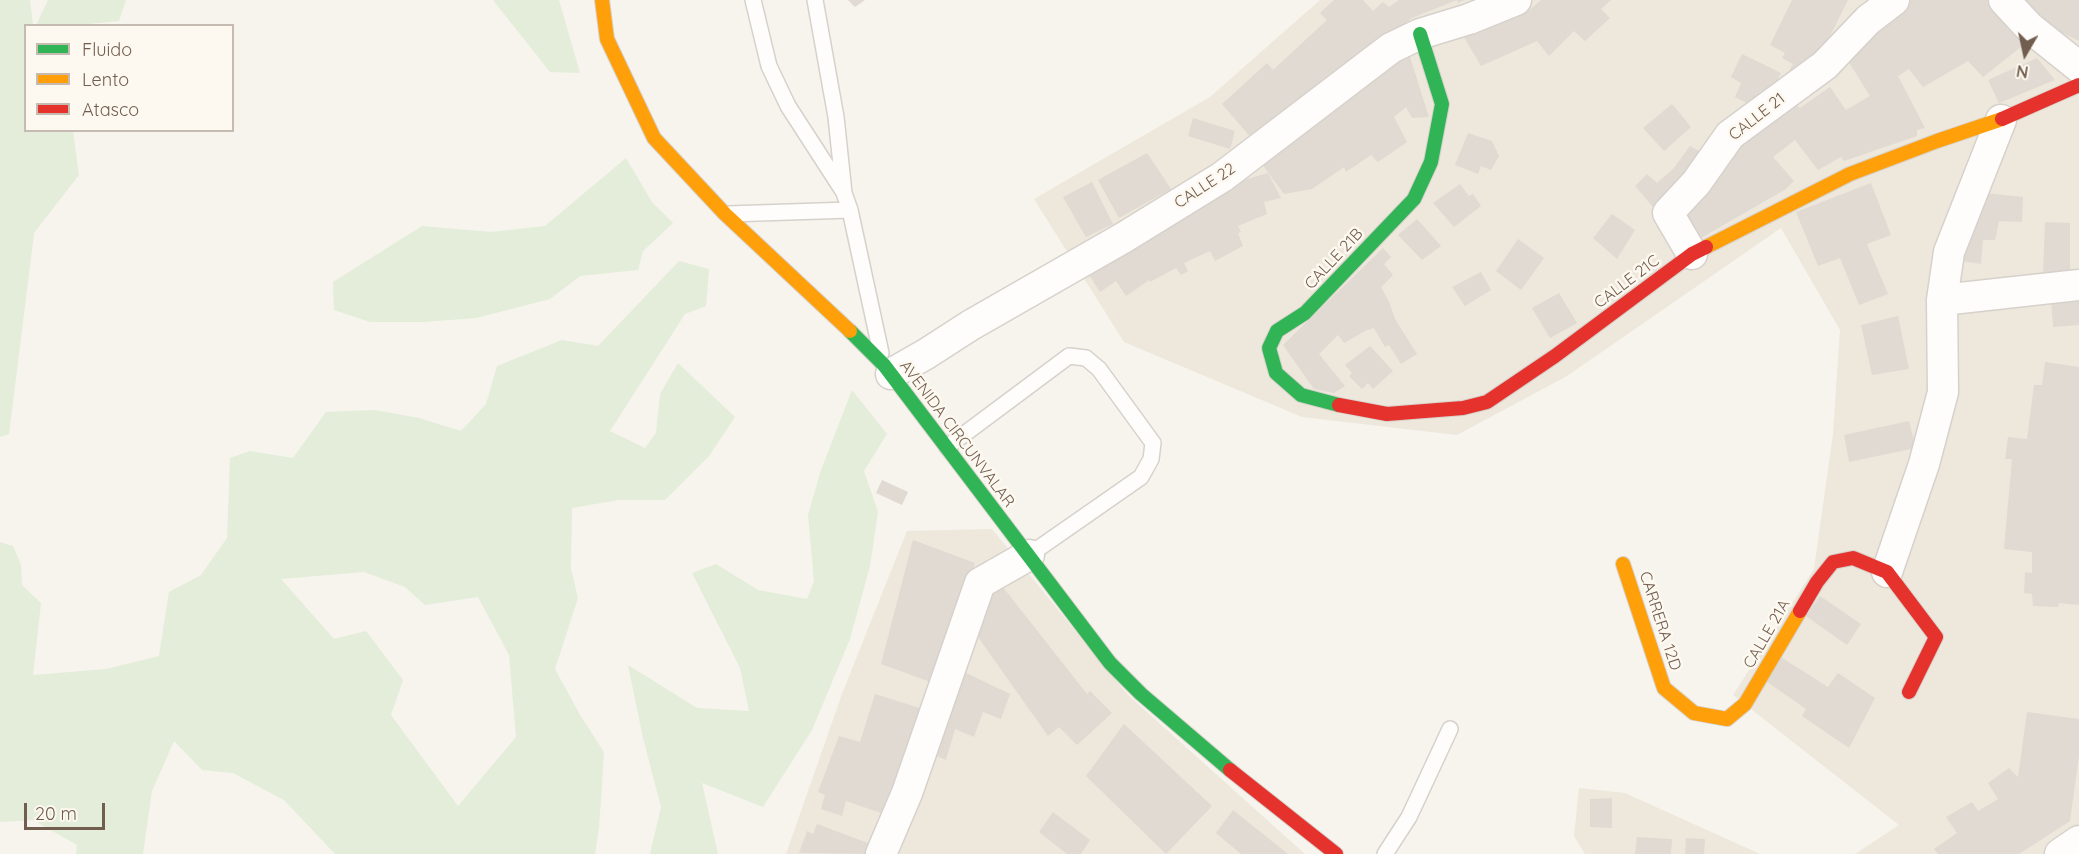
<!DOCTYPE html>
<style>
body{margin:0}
#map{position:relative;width:2079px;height:854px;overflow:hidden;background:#f6f4ed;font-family:Quicksand,sans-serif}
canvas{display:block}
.legend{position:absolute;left:24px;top:24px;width:210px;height:108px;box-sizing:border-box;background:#fdf9f0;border:2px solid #c5bbb0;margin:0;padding:8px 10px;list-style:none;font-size:18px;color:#725e4f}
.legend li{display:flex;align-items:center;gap:12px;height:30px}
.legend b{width:30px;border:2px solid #c5bbb0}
.north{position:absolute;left:1995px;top:24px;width:60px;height:60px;-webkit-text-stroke:4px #fdf9f0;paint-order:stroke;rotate:189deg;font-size:16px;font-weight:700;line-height:24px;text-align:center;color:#725e4f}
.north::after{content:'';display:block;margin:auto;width:21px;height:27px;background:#725e4f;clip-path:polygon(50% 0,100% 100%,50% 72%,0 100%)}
.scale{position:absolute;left:24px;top:803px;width:81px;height:27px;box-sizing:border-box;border:3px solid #725e4f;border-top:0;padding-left:8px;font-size:18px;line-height:21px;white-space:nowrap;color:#725e4f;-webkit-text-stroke:4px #fdf9f0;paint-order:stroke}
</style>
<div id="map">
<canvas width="2079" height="854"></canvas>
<ul class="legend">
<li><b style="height:8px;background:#30b455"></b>Fluido</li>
<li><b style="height:8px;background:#ff9f0a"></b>Lento</li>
<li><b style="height:8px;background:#e5322d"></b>Atasco</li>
</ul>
<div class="north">N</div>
<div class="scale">20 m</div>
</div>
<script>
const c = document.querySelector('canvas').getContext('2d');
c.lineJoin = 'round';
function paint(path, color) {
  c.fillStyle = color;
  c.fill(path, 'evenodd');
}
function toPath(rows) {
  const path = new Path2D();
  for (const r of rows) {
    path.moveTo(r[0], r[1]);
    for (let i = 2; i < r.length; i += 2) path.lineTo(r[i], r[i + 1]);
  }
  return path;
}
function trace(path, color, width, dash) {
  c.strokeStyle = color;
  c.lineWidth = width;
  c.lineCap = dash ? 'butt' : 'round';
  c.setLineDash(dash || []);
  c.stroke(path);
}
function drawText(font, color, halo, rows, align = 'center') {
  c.font = font + ' Quicksand,sans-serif';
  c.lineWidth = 5;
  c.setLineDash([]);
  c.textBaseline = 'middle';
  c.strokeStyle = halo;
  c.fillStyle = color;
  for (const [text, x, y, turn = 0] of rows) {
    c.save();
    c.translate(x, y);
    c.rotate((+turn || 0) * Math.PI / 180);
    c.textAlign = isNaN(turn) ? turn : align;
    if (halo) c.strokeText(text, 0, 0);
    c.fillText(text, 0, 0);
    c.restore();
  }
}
const residential = toPath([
 [1320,0,2079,0,2079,854,1855,854,1899,825,1733,695,1814,569,1833,434,1840,330,1781,228,1567,376,1457,435,1302,417,1124,342,1034,199,1210,97],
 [992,529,1128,695,1305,854,786,854,842,694,907,531],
 [1579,788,1625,793,1760,854,1585,854,1574,836]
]);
const green = toPath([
 [0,0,30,0,33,25,26,26,26,130,73,131,79,175,34,233,9,434,0,437],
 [48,0,126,0,119,21,76,25,36,25],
 [493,0,559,0,580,73,550,72],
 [626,158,652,202,673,223,643,251,638,270,580,276,550,299,476,318,424,322,370,322,334,310,333,282,422,226,491,232,545,226],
 [679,261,709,269,706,306,685,314,610,431,645,448,656,433,660,394,678,363,735,417,709,456,665,500,619,500,572,508,571,569,578,598,555,669,580,715,604,752,599,829,595,854,335,854,284,800,233,773,202,770,174,741,152,791,143,854,76,854,77,845,33,820,0,822,0,542,13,546,21,565,22,585,41,603,33,675,106,669,159,656,169,592,201,575,227,538,230,458,250,451,293,458,326,412,375,410,419,418,461,431,486,404,497,366,562,340,598,346],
 [364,572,405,587,425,605,478,597,509,655,516,737,458,806,391,715,403,680,366,631,334,639,281,579],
 [852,390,887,434,864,471,878,512,870,566,850,639,812,730,763,807,702,783,718,854,650,854,661,807,643,738,628,665,697,708,749,711,740,668,692,573,716,564,758,590,807,599,814,581,808,515,821,470]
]);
const building = toPath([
 [848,0,865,0,855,7],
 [1334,0,1363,0,1373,11,1383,2,1389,7,1399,0,1464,0,1458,3,1457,0,1412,18,1253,140,1222,104,1267,63,1273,70,1327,20,1320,13],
 [1541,0,1611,0,1601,9,1610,18,1585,41,1574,31,1549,56,1537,41,1481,66,1461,32,1490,21,1495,26,1527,12],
 [1792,0,1848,0,1818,60,1799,79,1788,73,1793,64,1782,58,1785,53,1770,45],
 [1908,0,1991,0,2026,43,1983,77,1968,61,1923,87,1909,69,1898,76,1925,128,1917,130,1917,136,1844,161,1841,157,1818,170,1795,140,1773,157,1794,181,1786,189,1701,238,1677,214,1735,139,1795,104,1800,108,1830,87,1846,110,1870,96,1845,56],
 [2019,0,2079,0,2079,41,2033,18],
 [1408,51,1429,117,1412,118,1406,107,1394,117,1407,142,1378,162,1371,155,1346,172,1344,167,1312,189,1284,194,1261,163],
 [1742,54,1781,73,1770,95,1760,91,1753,106,1735,97,1741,83,1731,77],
 [2037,58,2055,80,1999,103,1988,80],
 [1672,104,1691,127,1664,151,1643,128],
 [1193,118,1235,131,1230,149,1188,136],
 [1468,133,1492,141,1499,156,1491,170,1481,166,1478,174,1455,165],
 [1690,146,1709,156,1659,214,1635,186,1647,174,1657,183,1674,168],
 [1147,153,1171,189,1119,218,1098,180],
 [1268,173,1281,198,1264,202,1267,214,1238,226,1241,232,1238,233,1243,246,1215,261,1210,251,1184,263,1188,271,1181,275,1176,268,1150,282,1149,280,1126,296,1116,281,1100,292,1089,275,1214,193,1240,181],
 [1092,182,1113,224,1086,237,1063,197],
 [1871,183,1891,235,1867,244,1888,294,1859,305,1840,258,1818,266,1796,212],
 [1460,184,1469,196,1473,194,1481,206,1454,227,1433,203],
 [1986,193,2023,197,2022,222,1999,221,1995,240,1983,240,1981,264,1962,261,1970,222],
 [1612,214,1635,230,1617,259,1593,238],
 [1417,219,1441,246,1422,260,1398,235],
 [2045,222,2070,223,2070,272,2043,273],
 [1518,239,1544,258,1521,290,1496,271],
 [1383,248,1391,257,1384,264,1393,275,1381,287,1389,302,1395,319,1417,354,1401,364,1389,345,1385,347,1374,328,1367,330,1344,343,1338,335,1319,354,1345,386,1334,393,1314,389,1283,345],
 [1481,272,1491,290,1465,306,1452,287],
 [1559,293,1577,323,1550,338,1532,308],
 [2079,296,2079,325,2053,327,2051,298],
 [1898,316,1909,369,1872,375,1861,325],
 [1370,346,1393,371,1373,389,1368,383,1362,389,1349,376,1352,373,1345,365],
 [2045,362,2079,367,2079,605,2059,603,2058,607,2033,606,2032,594,2024,593,2025,572,2032,573,2032,552,2004,549,2012,459,2005,459,2008,437,2027,439,2034,385,2042,385],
 [1909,421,1916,448,1849,462,1844,435],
 [882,480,908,492,902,505,876,493],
 [913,540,975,563,933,683,881,664],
 [998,581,1087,694,1090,691,1112,713,1077,745,1059,727,1048,736,971,627],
 [1820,596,1861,624,1847,645,1806,616],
 [1779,656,1828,687,1838,673,1875,698,1849,748,1802,716,1806,709,1763,679],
 [960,670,1010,694,1001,719,983,712,974,737,955,729,946,760,928,753],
 [875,694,923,709,887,815,846,801,842,816,821,809,825,795,818,792,839,736,860,742],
 [2027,712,2079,719,2079,756,2070,821,2019,854,1938,854,1934,849,1957,833,1946,817,1972,802,1978,811,1998,799,1988,783,2009,768,2018,777],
 [1124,724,1212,806,1166,854,1086,776],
 [1612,798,1612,828,1590,827,1590,799],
 [1233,810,1288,854,1241,854,1216,833],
 [1053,812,1090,840,1081,854,1067,854,1039,832],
 [817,824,873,845,870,854,799,853,807,831,813,834],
 [1637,837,1672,839,1671,854,1635,854],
 [1686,838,1705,839,1704,854,1685,854]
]);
const lane = toPath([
 [753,0,769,66,788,106,843,191],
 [815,0,836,117,844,193,850,210,881,353],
 [728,214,850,210],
 [947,447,1069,356,1086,358,1099,369,1153,443,1151,459,1141,477,1029,555],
 [1385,854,1409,817,1450,729]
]);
const street = toPath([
 [2004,0,2029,27,2079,67],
 [1692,254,1668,213,1696,183,1730,135,1825,65,1868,20,1894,0],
 [1942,300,2079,285],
 [891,374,926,354,971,325,1123,238,1222,177,1391,48,1420,34,1469,19,1516,0],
 [1887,572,1924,464,1943,392,1942,300,1949,252,2001,120],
 [881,854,907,793,980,583,1029,555],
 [2060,854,2079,841]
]);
const fast = toPath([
 [850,331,884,365,1110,663,1141,694,1230,770],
 [1339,405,1301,395,1276,373,1269,348,1277,331,1305,313,1414,199,1431,162,1442,104,1420,34]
]);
const slow = toPath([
 [602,0,607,39,654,138,725,214,850,331],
 [1706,247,1850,174,1937,141,2002,119],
 [1623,564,1664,688,1694,713,1727,719,1745,704,1800,611]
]);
const jam = toPath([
 [2002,119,2079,85],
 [1339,405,1387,414,1463,408,1487,402,1555,356,1692,254,1706,247],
 [1800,611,1817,582,1833,562,1853,558,1887,572,1936,637,1909,692],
 [1230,770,1336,854]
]);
const streetNames = [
 ["CALLE 21",1757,117,-38],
 ["CALLE 22",1205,186,-33],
 ["CALLE 21B",1334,259,-47],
 ["CALLE 21C",1627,282,-37],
 ["AVENIDA CIRCUNVALAR",957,434,53],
 ["CARRERA 12D",1660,621,72],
 ["CALLE 21A",1767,634,-60]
];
paint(residential, '#eee7dc');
paint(green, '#e3edd9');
paint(building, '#e0dad3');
trace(lane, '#d6d1cb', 18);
trace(street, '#d6d1cb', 33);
trace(fast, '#d6d1cb', 16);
trace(slow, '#d6d1cb', 16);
trace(jam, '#d6d1cb', 16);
trace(lane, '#fefdfc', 15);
trace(street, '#fefdfc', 30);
trace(fast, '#30b455', 14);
trace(slow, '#ff9f0a', 14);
trace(jam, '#e5322d', 14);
drawText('16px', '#725e4f', '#fdf9f0', streetNames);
</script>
